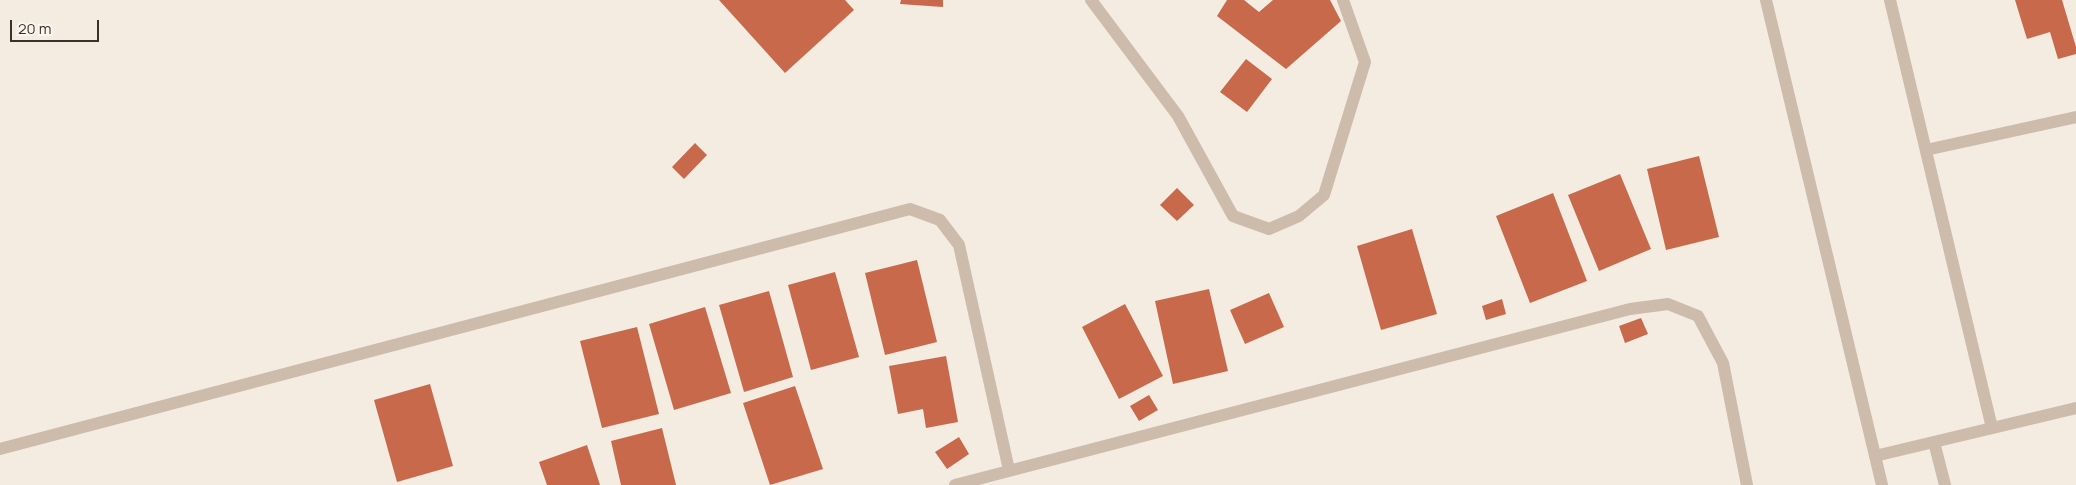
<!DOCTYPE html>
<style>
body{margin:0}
#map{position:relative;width:2076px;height:485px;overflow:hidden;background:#f4ebe1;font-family:Manrope,sans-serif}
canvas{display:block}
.scale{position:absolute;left:10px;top:20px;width:89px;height:22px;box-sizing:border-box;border:2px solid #3b302b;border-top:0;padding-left:6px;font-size:15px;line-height:18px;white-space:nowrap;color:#3b302b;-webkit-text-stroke:4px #fbf5ee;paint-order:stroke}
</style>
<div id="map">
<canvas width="2076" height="485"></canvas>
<div class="scale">20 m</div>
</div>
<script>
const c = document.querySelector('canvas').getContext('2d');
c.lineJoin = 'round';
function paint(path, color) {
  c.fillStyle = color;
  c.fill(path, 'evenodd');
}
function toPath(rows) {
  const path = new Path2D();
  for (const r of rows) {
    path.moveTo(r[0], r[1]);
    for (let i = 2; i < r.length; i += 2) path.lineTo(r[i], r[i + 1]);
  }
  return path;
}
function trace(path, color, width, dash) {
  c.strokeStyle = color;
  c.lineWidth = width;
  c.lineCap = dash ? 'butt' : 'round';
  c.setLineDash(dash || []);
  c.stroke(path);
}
const building = toPath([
 [719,0,845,0,854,10,785,73],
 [901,0,943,0,943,7,900,4],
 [1227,0,1244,0,1259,12,1273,0,1330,0,1341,21,1286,69,1217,16],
 [2015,0,2062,0,2076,47,2076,54,2058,59,2050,32,2027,39],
 [1246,59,1272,79,1247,112,1220,92],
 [695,143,707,155,684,179,672,167],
 [1699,156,1719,237,1666,250,1647,169],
 [1620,174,1651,249,1599,271,1568,195],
 [1177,188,1194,205,1177,221,1160,205],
 [1553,193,1587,281,1530,303,1496,216],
 [1412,229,1437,314,1381,330,1357,246],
 [917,260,937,342,885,355,865,273],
 [835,272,859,357,811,370,788,285],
 [1209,289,1228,371,1173,384,1155,301],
 [769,291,793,377,744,392,719,305],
 [1269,293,1284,327,1245,344,1230,310],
 [1502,299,1506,314,1486,320,1482,306],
 [1125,304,1163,376,1119,399,1082,327],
 [705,307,731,393,674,410,649,324],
 [1641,318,1648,334,1625,343,1619,326],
 [637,327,659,414,602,428,580,341],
 [946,356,958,422,926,428,923,409,898,414,889,366],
 [430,384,453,466,397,482,374,400],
 [795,386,823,469,770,485,743,403],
 [1149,395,1158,410,1139,421,1130,406],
 [662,428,676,485,621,485,611,441],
 [959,437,969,454,947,469,935,452],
 [587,445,600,485,547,485,539,462]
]);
const service = toPath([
 [1091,0,1178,116,1233,216,1269,229,1299,216,1324,195,1365,62,1343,0]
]);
const minor = toPath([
 [1766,0,1882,485],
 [1890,0,1992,428],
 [1926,150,2076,117],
 [1934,442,1945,485],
 [0,449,910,209,940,220,959,245,1009,470],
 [1875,456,2076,408],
 [955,485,1630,309,1668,304,1698,316,1723,363,1747,485]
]);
paint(building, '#c8694b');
trace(service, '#cdbbac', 12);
trace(minor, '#cdbbac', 12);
</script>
